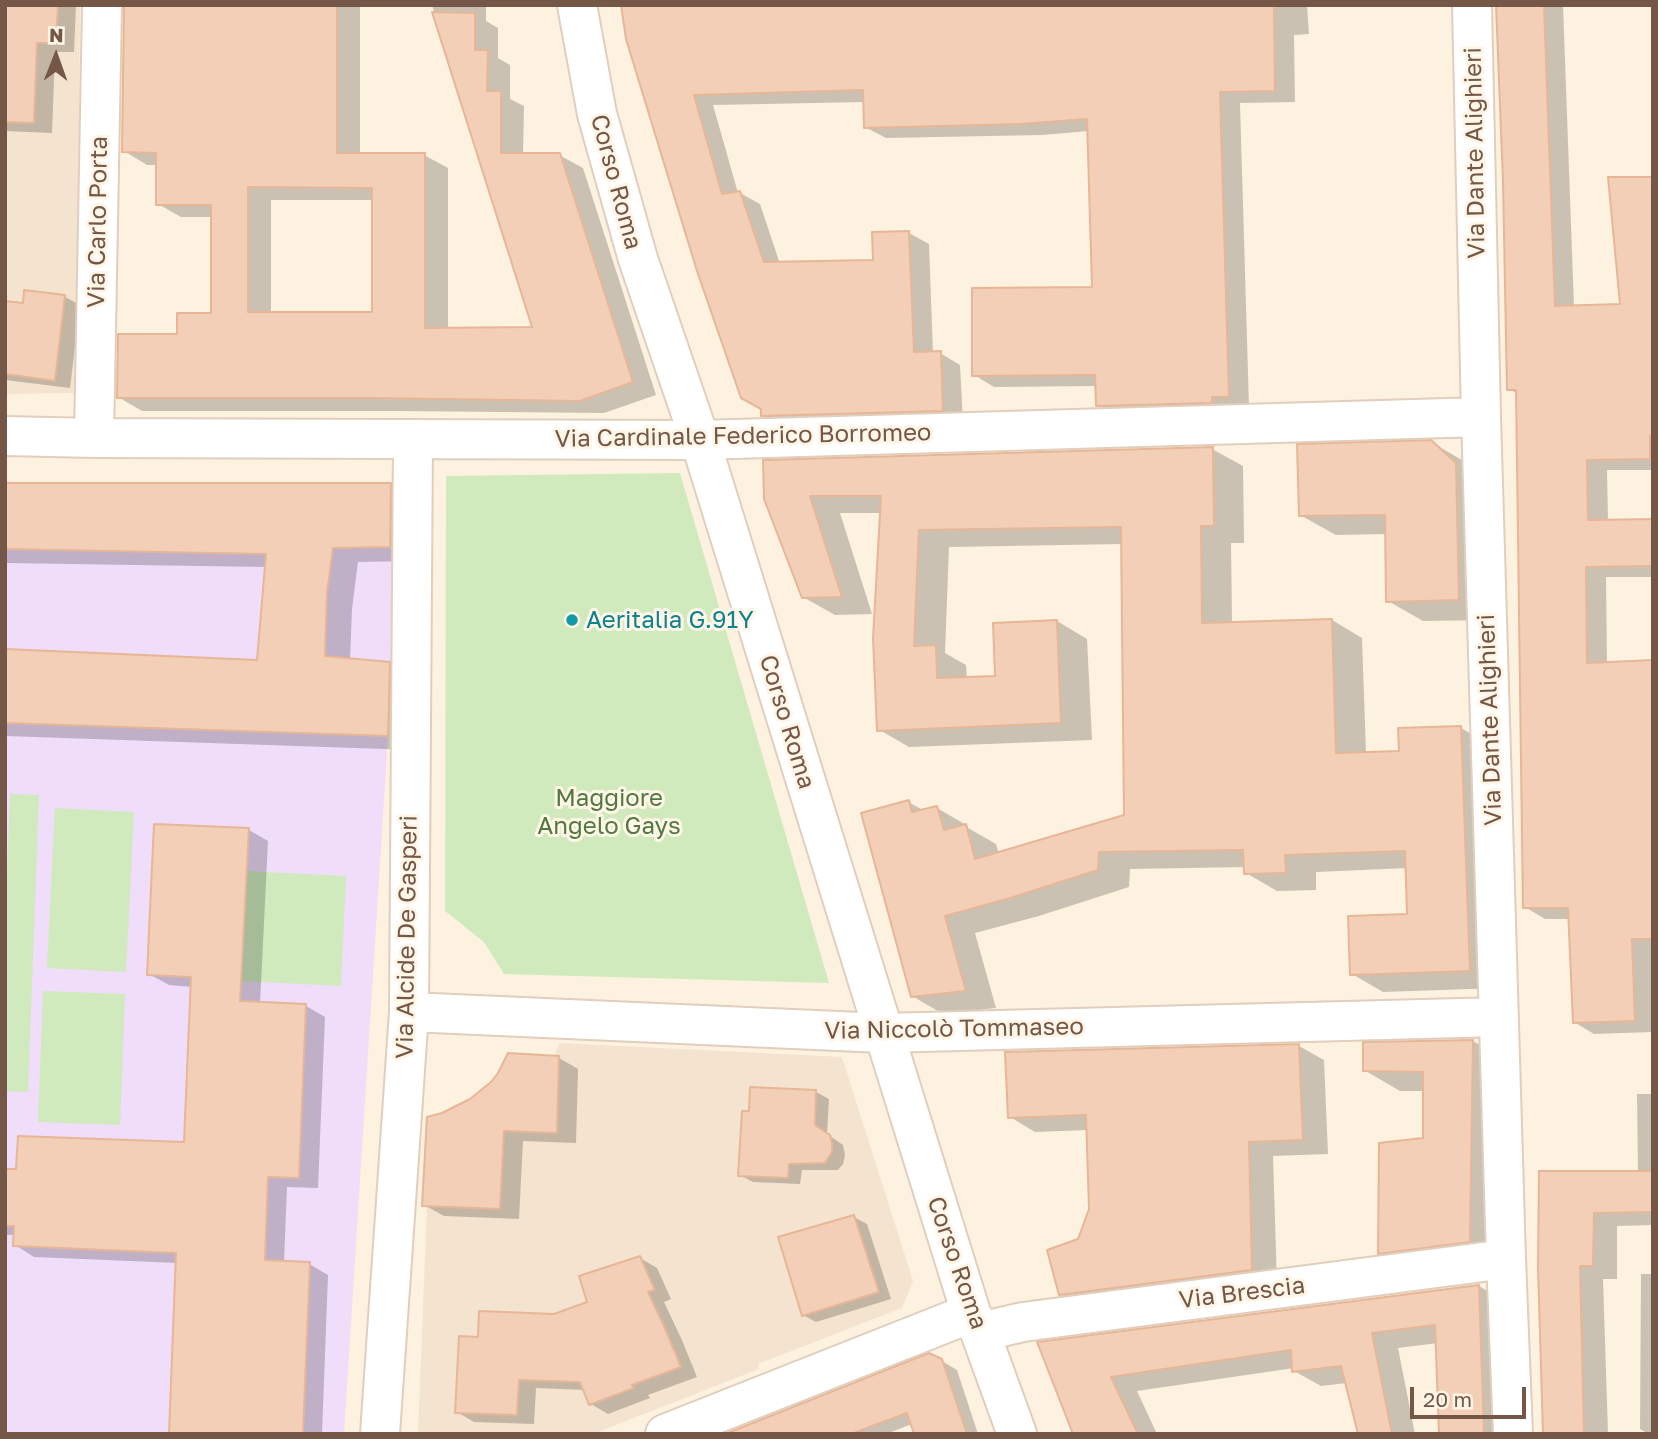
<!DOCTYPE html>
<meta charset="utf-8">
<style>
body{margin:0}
#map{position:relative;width:1658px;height:1439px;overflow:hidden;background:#fdf2e0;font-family:"Golos Text",sans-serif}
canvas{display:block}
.frame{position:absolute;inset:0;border:7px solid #745747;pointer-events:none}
.north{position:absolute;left:21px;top:21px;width:70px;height:70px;-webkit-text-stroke:5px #fff6e7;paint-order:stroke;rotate:1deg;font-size:19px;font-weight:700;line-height:28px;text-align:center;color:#745747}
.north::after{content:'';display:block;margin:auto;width:24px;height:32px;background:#745747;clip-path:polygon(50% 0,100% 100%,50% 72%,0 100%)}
.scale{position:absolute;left:1410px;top:1387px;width:116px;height:32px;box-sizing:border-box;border:4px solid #745747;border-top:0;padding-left:9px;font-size:21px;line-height:24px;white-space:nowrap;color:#745747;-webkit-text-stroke:5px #fff6e7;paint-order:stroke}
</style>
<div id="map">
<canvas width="1658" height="1439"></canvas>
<div class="frame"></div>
<div class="north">N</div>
<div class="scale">20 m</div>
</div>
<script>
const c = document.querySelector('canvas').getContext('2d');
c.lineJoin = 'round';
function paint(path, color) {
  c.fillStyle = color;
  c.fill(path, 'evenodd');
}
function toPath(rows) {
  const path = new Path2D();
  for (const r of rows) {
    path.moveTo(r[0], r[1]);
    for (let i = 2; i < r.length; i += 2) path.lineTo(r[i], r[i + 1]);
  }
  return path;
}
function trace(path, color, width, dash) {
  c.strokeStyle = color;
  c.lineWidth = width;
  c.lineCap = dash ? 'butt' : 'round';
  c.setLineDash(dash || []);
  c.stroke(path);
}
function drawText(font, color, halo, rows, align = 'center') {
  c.font = font + ' "Golos Text",sans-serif';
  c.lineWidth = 6;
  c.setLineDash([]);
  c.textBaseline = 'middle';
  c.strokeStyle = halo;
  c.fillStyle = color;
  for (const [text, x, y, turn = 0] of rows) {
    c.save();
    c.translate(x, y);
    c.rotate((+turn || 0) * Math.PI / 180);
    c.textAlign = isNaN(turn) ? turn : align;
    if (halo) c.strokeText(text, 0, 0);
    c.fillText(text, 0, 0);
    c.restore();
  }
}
const residential = toPath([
 [5,5,80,5,77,393,5,394],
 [560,1043,842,1057,913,1281,902,1308,758,1364,759,1369,593,1434,418,1434,427,1207,422,1206,427,1117,442,1113,470,1099,491,1082,498,1073,554,1056]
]);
const education = toPath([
 [5,483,396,483,399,547,388,736,344,1434,5,1434]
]);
const green = toPath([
 [680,473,829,983,504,974,484,942,445,911,446,476],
 [10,794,39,795,28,1092,5,1091,5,936],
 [55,808,134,812,126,972,47,968],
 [246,871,346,876,341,986,241,981],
 [43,991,125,994,120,1125,38,1122]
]);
const shadow = toPath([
 [5,5,76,5,74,52,55,52,52,133,5,131],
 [126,5,360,5,360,155,424,155,448,168,448,330,534,328,432,5,486,5,486,21,498,28,498,58,510,65,510,99,524,106,523,155,559,155,583,168,656,395,604,413,397,411,142,411,118,397,179,336,212,315,212,217,181,217,158,204,158,165,147,165,124,151],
 [271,200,374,200,374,314,271,313],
 [623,5,1307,5,1309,34,1294,35,1295,102,1240,103,1249,407,1118,417,1097,405,1097,386,994,387,974,375,1094,289,1089,131,1042,135,886,138,865,127,865,102,713,105,738,193,740,193,760,204,780,264,875,261,909,233,929,244,933,353,940,353,960,365,963,422,783,427,763,415,763,408],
 [1498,5,1563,5,1574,307,1622,306,1653,179,1653,470,1607,470,1608,521,1653,521,1653,577,1606,577,1607,664,1653,662,1653,1032,1594,1034,1574,1022,1571,919,1545,919,1525,907,1518,394,1509,389,1505,181],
 [65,297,80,305,70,388,5,380,5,303,24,305],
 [1431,442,1467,463,1493,620,1423,621,1388,601,1387,534,1336,535,1300,515],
 [1212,449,1243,466,1244,543,1231,543,1232,623,1332,620,1362,638,1366,753,1401,752,1461,728,1492,746,1500,988,1383,992,1352,974,1409,916,1408,868,1316,872,1316,890,1277,891,1246,873,1245,867,1130,869,1129,887,1039,916,975,933,996,1008,943,1014,912,996,908,802,925,811,937,808,968,826,968,828,996,844,999,854,1126,816,1123,544,949,547,945,653,966,665,967,679,997,677,1057,621,1087,639,1092,740,909,747,878,729,882,513,840,513,872,614,835,615,803,597,766,499],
 [390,484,416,499,415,561,358,562,352,609,350,660,389,663,414,678,413,750,5,736,5,651,259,661,266,567,5,563,5,485],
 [249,830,268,841,260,1004,306,1006,325,1017,318,1188,287,1187,284,1262,309,1264,328,1275,322,1434,170,1434,178,1263,34,1257,15,1245,15,1235,5,1235,5,1170,18,1171,186,1144,192,987,169,985,149,974],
 [1473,1041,1508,1062,1505,1261,1414,1273,1379,1253,1424,1140,1425,1091,1400,1091,1364,1070],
 [1299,1046,1324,1060,1328,1154,1273,1156,1277,1284,1086,1309,1060,1294,1091,1209,1088,1130,1035,1132,1010,1117],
 [559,1058,578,1069,576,1143,523,1141,519,1219,444,1216,424,1205,442,1115],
 [816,1092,829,1099,827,1134,843,1145,845,1155,843,1164,838,1170,802,1170,800,1184,753,1182,740,1175],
 [1637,1094,1653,1094,1653,1225,1617,1226,1617,1279,1603,1279,1608,1434,1544,1434,1540,1173,1638,1173],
 [854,1217,867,1224,891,1299,816,1322,803,1315],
 [640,1258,657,1268,671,1299,664,1302,681,1338,697,1377,648,1395,650,1398,608,1414,591,1404,585,1390,536,1388,534,1424,474,1422,457,1412,480,1338,589,1303],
 [1641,1274,1653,1274,1653,1434,1648,1434,1640,1429],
 [1479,1286,1506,1302,1510,1434,1441,1434,1438,1343,1398,1348,1415,1434,1360,1434,1347,1383,1321,1386,1294,1371,1294,1368,1137,1391,1157,1434,1074,1434,1039,1344],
 [942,1361,957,1370,978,1434,916,1434,912,1424,886,1434,730,1434]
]);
const building = toPath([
 [5,5,58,5,56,43,37,43,34,123,5,122,5,5],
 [124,5,337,5,337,153,425,153,425,328,532,327,432,12,475,13,475,50,488,50,487,91,501,91,501,153,560,153,633,382,580,401,372,398,117,398,118,334,177,334,177,313,211,313,211,205,156,205,156,153,122,152,124,5],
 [248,187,372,188,372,312,248,312,248,187],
 [621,5,1274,5,1275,91,1220,92,1229,397,1212,397,1212,403,1096,406,1095,375,972,376,972,288,1092,287,1087,119,1021,124,864,128,863,90,694,95,722,194,740,191,764,262,873,260,872,232,909,231,914,352,941,351,943,411,761,416,761,409,741,398,697,271,626,39,621,5],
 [1496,5,1544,5,1555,306,1620,304,1608,177,1653,177,1653,436,1650,436,1650,459,1587,460,1588,520,1653,519,1653,566,1586,567,1587,663,1653,660,1653,939,1632,939,1635,1021,1573,1023,1568,908,1523,908,1516,390,1507,390,1503,181,1496,5],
 [24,290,65,295,55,381,5,374,5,301,23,303,24,290],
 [1431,440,1456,463,1459,600,1386,602,1385,515,1299,516,1297,444,1431,440],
 [1213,447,1214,526,1201,526,1202,623,1332,619,1336,753,1399,751,1398,728,1461,726,1470,971,1350,975,1348,916,1407,914,1405,851,1285,855,1286,873,1244,874,1243,850,1099,852,1098,870,1007,899,945,916,966,991,911,997,861,813,909,800,912,812,937,806,944,830,966,824,975,859,1124,815,1121,527,919,530,914,646,936,645,937,678,995,676,993,623,1057,620,1061,723,877,731,873,638,881,496,810,496,842,597,802,598,764,499,763,460,1213,447],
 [5,483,391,483,390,547,333,548,327,593,325,656,390,662,388,736,5,723,5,649,257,660,266,554,5,549,5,483],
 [154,824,249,828,240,1001,306,1004,299,1178,268,1177,265,1260,310,1262,303,1434,169,1434,176,1253,13,1246,14,1226,5,1226,5,1169,16,1169,18,1136,184,1142,191,977,147,975,154,824],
 [1473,1040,1470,1242,1378,1254,1379,1143,1423,1138,1423,1072,1363,1071,1363,1042,1473,1040],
 [1299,1044,1303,1140,1249,1142,1252,1270,1059,1295,1047,1250,1078,1239,1089,1209,1086,1115,1008,1118,1005,1052,1299,1044],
 [508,1053,559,1056,557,1133,504,1131,500,1209,422,1206,427,1117,442,1113,470,1099,491,1082,498,1073,508,1053],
 [750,1087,816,1090,815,1125,830,1135,832,1143,832,1152,825,1163,789,1164,788,1178,738,1176,742,1111,749,1111,750,1087],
 [1539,1171,1653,1171,1653,1212,1594,1213,1593,1266,1580,1266,1584,1434,1543,1434,1538,1267,1539,1171],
 [854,1215,879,1292,802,1316,778,1237,854,1215],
 [640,1256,655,1290,648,1292,664,1326,681,1367,632,1385,634,1388,589,1405,580,1382,519,1380,517,1415,455,1413,459,1336,478,1337,479,1311,554,1314,587,1302,579,1276,640,1256],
 [1479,1285,1484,1434,1439,1434,1435,1325,1372,1333,1392,1434,1358,1434,1341,1366,1292,1372,1291,1350,1111,1377,1138,1434,1073,1434,1037,1342,1479,1285],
 [929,1353,942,1359,967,1434,914,1434,907,1413,851,1434,725,1434,929,1353]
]);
const minor = toPath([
 [577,5,597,114,638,259,700,440,971,1313,980,1332,1017,1434],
 [1472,5,1481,417,1506,1259,1513,1434],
 [5,436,94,438,700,440,1481,417],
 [94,438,102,5],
 [409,1012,883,1033,1499,1017],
 [980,1332,1023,1322,1506,1259],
 [380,1434,409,1012,413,439],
 [665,1434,971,1313]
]);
const markers = [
 [572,620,7,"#0f9aa8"]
];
const streetNames = [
 ["Via Dante Alighieri",1475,153,-91],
 ["Corso Roma",616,182,75],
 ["Via Carlo Porta",98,222,-89],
 ["Via Cardinale Federico Borromeo",743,436,-1],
 ["Via Dante Alighieri",1490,720,-92],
 ["Corso Roma",787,722,73],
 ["Via Alcide De Gasperi",407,937,-89],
 ["Via Niccolò Tommaseo",954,1029,-1],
 ["Corso Roma",957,1263,71],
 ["Via Brescia",1242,1293,-7]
];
const cultureNames = [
 ["Aeritalia G.91Y",586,620]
];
const parkNames = [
 ["Maggiore",609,798],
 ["Angelo Gays",609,826]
];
paint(residential, '#f4e3ce');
paint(education, '#efddf9');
paint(green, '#d0eabe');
paint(shadow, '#0003');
paint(building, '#f3cfb7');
trace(building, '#e6b697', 2);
trace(minor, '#e1cebc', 42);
trace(minor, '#fff', 38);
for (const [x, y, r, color] of markers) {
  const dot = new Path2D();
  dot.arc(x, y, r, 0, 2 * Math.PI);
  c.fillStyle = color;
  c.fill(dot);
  trace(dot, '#fff6e7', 2.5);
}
drawText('24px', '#745747', '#fff6e7', streetNames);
drawText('24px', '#0d838f', '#fff6e7', cultureNames, 'left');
drawText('24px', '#507a3f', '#fff6e7', parkNames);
</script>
